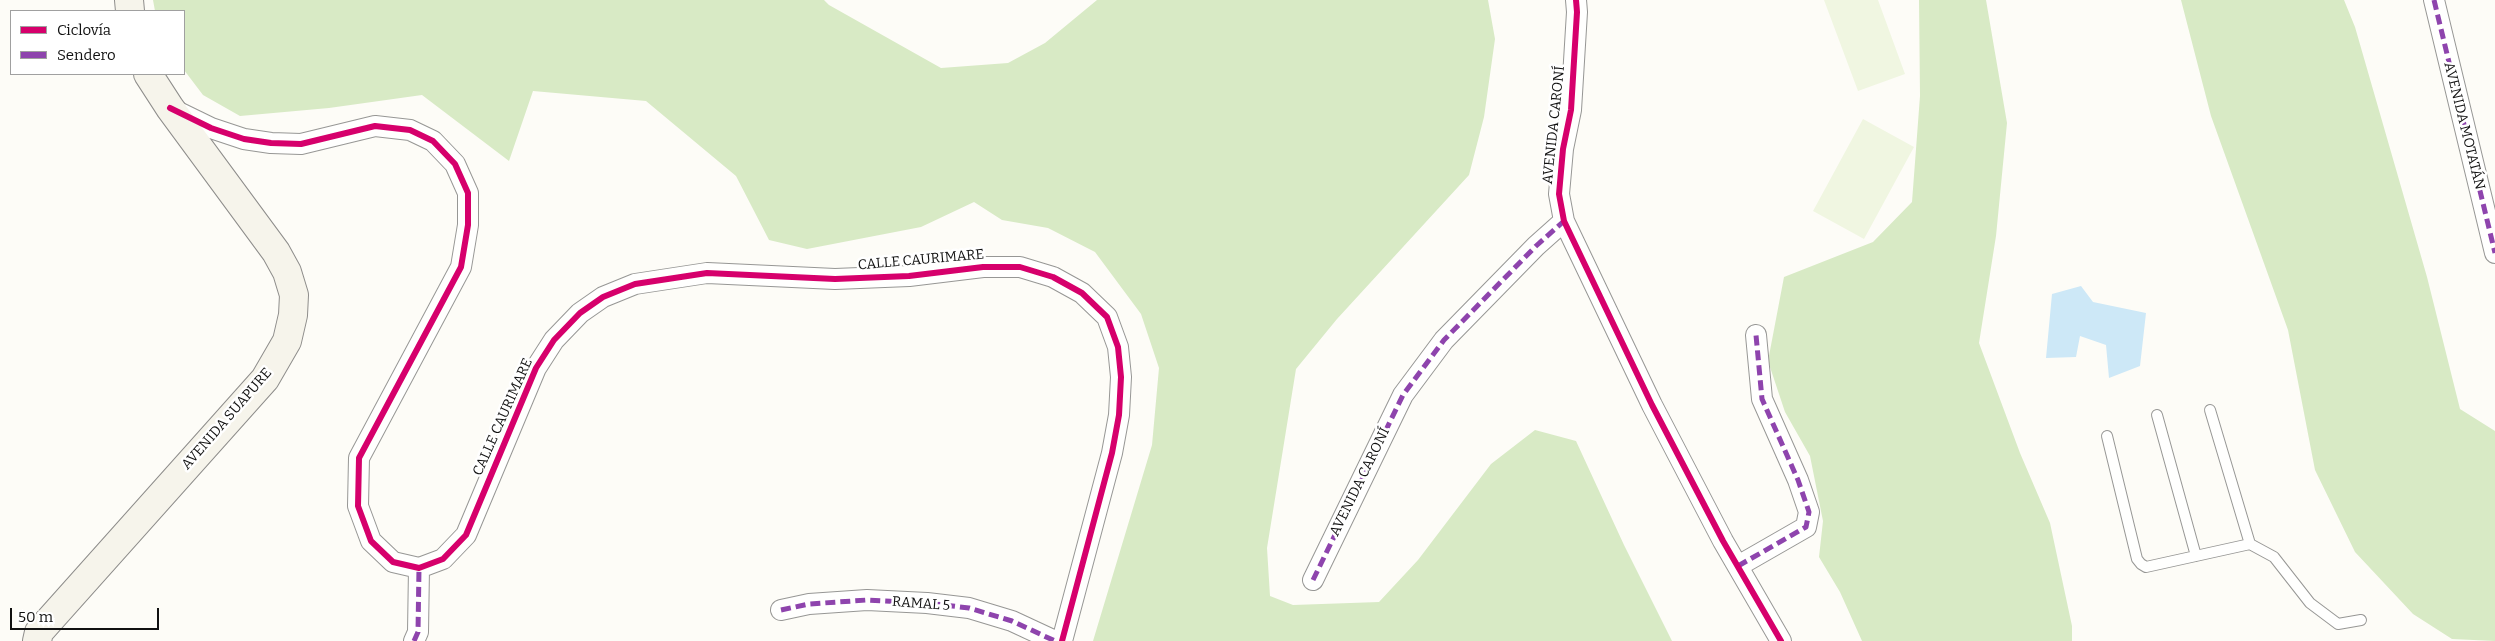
<!DOCTYPE html>
<meta charset="utf-8">
<style>
body{margin:0}
#map{position:relative;width:2495px;height:641px;overflow:hidden;background:#fdfcf7;font-family:Bitter,serif}
canvas{display:block}
.legend{position:absolute;left:10px;top:10px;width:175px;height:65px;box-sizing:border-box;background:#fff;border:1px solid #a0a0a0;margin:0;padding:6px 9px;list-style:none;font-size:15px;color:#111}
.legend li{display:flex;align-items:center;gap:10px;height:25px}
.legend b{width:25px;border:1px solid #a0a0a0}
.scale{position:absolute;left:10px;top:608px;width:149px;height:22px;box-sizing:border-box;border:2px solid #111;border-top:0;padding-left:6px;font-size:15px;line-height:18px;white-space:nowrap;color:#111;-webkit-text-stroke:4px #fff;paint-order:stroke}
</style>
<div id="map">
<canvas width="2495" height="641"></canvas>
<ul class="legend">
<li><b style="height:6px;background:#d6006c"></b>Ciclovía</li>
<li><b style="height:6px;background:#8e44ad"></b>Sendero</li>
</ul>
<div class="scale">50 m</div>
</div>
<script>
const c = document.querySelector('canvas').getContext('2d');
c.lineJoin = 'round';
function paint(path, color) {
  c.fillStyle = color;
  c.fill(path, 'evenodd');
}
function toPath(rows) {
  const path = new Path2D();
  for (const r of rows) {
    path.moveTo(r[0], r[1]);
    for (let i = 2; i < r.length; i += 2) path.lineTo(r[i], r[i + 1]);
  }
  return path;
}
function trace(path, color, width, dash) {
  c.strokeStyle = color;
  c.lineWidth = width;
  c.lineCap = dash ? 'butt' : 'round';
  c.setLineDash(dash || []);
  c.stroke(path);
}
function drawText(font, color, halo, rows, align = 'center') {
  c.font = font + ' Bitter,serif';
  c.lineWidth = 5;
  c.setLineDash([]);
  c.textBaseline = 'middle';
  c.strokeStyle = halo;
  c.fillStyle = color;
  for (const [text, x, y, turn = 0] of rows) {
    c.save();
    c.translate(x, y);
    c.rotate((+turn || 0) * Math.PI / 180);
    c.textAlign = isNaN(turn) ? turn : align;
    if (halo) c.strokeText(text, 0, 0);
    c.fillText(text, 0, 0);
    c.restore();
  }
}
const forest = toPath([
 [153,0,824,0,829,5,941,68,1008,63,1045,43,1097,0,1488,0,1495,39,1484,117,1469,175,1337,319,1296,369,1267,548,1270,596,1293,605,1379,602,1418,560,1491,464,1535,430,1576,441,1624,545,1672,641,1093,641,1152,445,1159,368,1141,314,1095,252,1048,228,1002,220,974,202,921,227,807,249,769,240,736,176,646,101,533,91,509,161,422,95,329,108,240,116,203,95,184,70,184,11,155,11],
 [1919,0,1986,0,2007,123,1996,236,1979,343,2020,453,2050,523,2072,626,2072,641,1862,641,1840,592,1819,557,1823,521,1810,456,1785,412,1768,361,1784,277,1873,242,1912,202,1920,96],
 [2181,0,2344,0,2355,27,2427,277,2460,409,2495,431,2495,641,2452,639,2413,614,2355,552,2315,470,2288,330,2211,116]
]);
const pitch = toPath([
 [1824,0,1878,0,1905,74,1858,91],
 [1863,119,1914,147,1864,239,1813,211]
]);
const water = toPath([
 [2081,286,2093,302,2146,313,2140,366,2109,378,2106,345,2080,336,2076,357,2046,358,2052,294]
]);
const lane = toPath([
 [2210,410,2250,544,2274,557,2310,603,2338,624,2361,620],
 [2157,415,2196,556],
 [2107,436,2137,559,2141,564,2146,567,2250,544]
]);
const street = toPath([
 [1576,0,1577,12,1571,110,1563,149,1559,194,1564,221,1652,405,1723,541,1781,641],
 [2434,0,2495,253],
 [172,109,211,128,244,139,271,143,301,144,375,126,410,130,433,141,455,164,468,193,468,225,461,267,359,458,358,506,371,541,393,562,419,568,443,559,466,535,536,368,554,340,580,313,603,297,635,284,707,273,835,279,909,276,983,267,1020,267,1053,277,1082,293,1107,317,1118,347,1121,377,1119,415,1112,453,1062,641],
 [1738,566,1806,527,1809,512,1798,480,1762,399,1756,335],
 [1313,580,1403,395,1444,340,1536,246,1564,221],
 [781,610,809,604,867,600,927,603,969,608,1012,621,1055,641],
 [414,641,418,632,419,568]
]);
const secondary = toPath([
 [129,0,130,11],
 [37,641,39,632,265,379,287,341,293,315,294,295,287,272,276,252,170,108,148,74]
]);
const quiet = toPath([
 [2434,0,2495,253],
 [1738,566,1806,527,1809,512,1798,480,1762,399,1756,335],
 [1313,580,1403,395,1444,340,1536,246,1564,221],
 [781,610,809,604,867,600,927,603,969,608,1012,621,1055,641],
 [414,641,418,632,419,568]
]);
const cycleway = toPath([
 [1576,0,1577,12,1571,110,1563,149,1559,194,1564,221,1652,405,1723,541,1781,641],
 [170,108,211,128,244,139,271,143,301,144,375,126,410,130,433,141,455,164,468,193,468,225,461,267,359,458,358,506,371,541,393,562,419,568,443,559,466,535,536,368,554,340,580,313,603,297,635,284,707,273,835,279,909,276,983,267,1020,267,1053,277,1082,293,1107,317,1118,347,1121,377,1119,415,1112,453,1062,641]
]);
const streetNames = [
 ["AVENIDA CARONÍ",1554,125,-84],
 ["AVENIDA MOTATÁN",2464,126,76],
 ["CALLE CAURIMARE",921,260,-5],
 ["CALLE CAURIMARE",503,417,-66],
 ["AVENIDA SUAPURE",227,419,-49],
 ["AVENIDA CARONÍ",1360,482,-64],
 ["RAMAL 5",921,604,4]
];
paint(forest, '#d8eac5');
paint(pitch, '#f0f6e1');
paint(water, '#cde8f7');
trace(lane, '#979795', 12);
trace(street, '#979795', 22);
trace(secondary, '#8e8d8b', 30);
trace(lane, '#fffffe', 10);
trace(street, '#fffffe', 20);
trace(secondary, '#f6f4eb', 28);
trace(quiet, '#8e44ad', 5, [10, 5]);
trace(cycleway, '#d6006c', 6);
drawText('14px', '#111', '#fff', streetNames);
</script>
